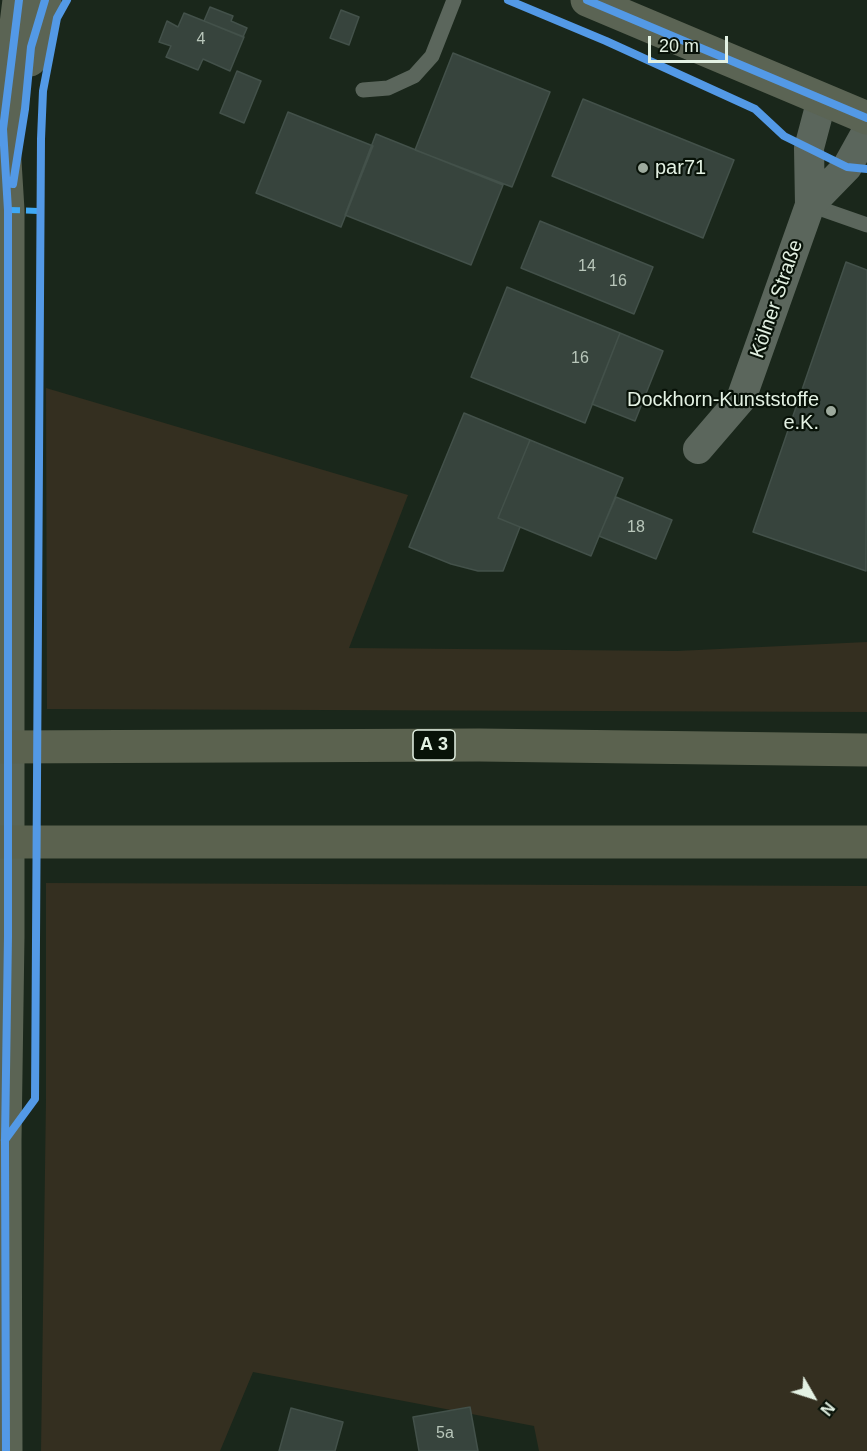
<!DOCTYPE html>
<meta charset="utf-8">
<style>
body{margin:0}
#map{position:relative;width:867px;height:1451px;overflow:hidden;background:#1a271b;font-family:Helvetica,sans-serif}
canvas{display:block}
.north{position:absolute;left:783px;top:1367px;width:60px;height:60px;-webkit-text-stroke:4px #081208;paint-order:stroke;rotate:129deg;font-size:16px;font-weight:700;line-height:24px;text-align:center;color:#e3f1e3}
.north::after{content:'';display:block;margin:auto;width:21px;height:27px;background:#e3f1e3;clip-path:polygon(50% 0,100% 100%,50% 72%,0 100%)}
.scale{position:absolute;left:648px;top:36px;width:80px;height:27px;box-sizing:border-box;border:3px solid #e3f1e3;border-top:0;padding-left:8px;font-size:18px;line-height:21px;white-space:nowrap;color:#e3f1e3;-webkit-text-stroke:4px #081208;paint-order:stroke}
</style>
<div id="map">
<canvas width="867" height="1451"></canvas>
<div class="north">N</div>
<div class="scale">20 m</div>
</div>
<script>
const c = document.querySelector('canvas').getContext('2d');
c.lineJoin = 'round';
function paint(path, color) {
  c.fillStyle = color;
  c.fill(path, 'evenodd');
}
function toPath(rows) {
  const path = new Path2D();
  for (const r of rows) {
    path.moveTo(r[0], r[1]);
    for (let i = 2; i < r.length; i += 2) path.lineTo(r[i], r[i + 1]);
  }
  return path;
}
function trace(path, color, width, dash) {
  c.strokeStyle = color;
  c.lineWidth = width;
  c.lineCap = dash ? 'butt' : 'round';
  c.setLineDash(dash || []);
  c.stroke(path);
}
function drawText(font, color, halo, rows, align = 'center') {
  c.font = font + ' Helvetica,sans-serif';
  c.lineWidth = 4.5;
  c.setLineDash([]);
  c.textBaseline = 'middle';
  c.strokeStyle = halo;
  c.fillStyle = color;
  for (const [text, x, y, turn = 0] of rows) {
    c.save();
    c.translate(x, y);
    c.rotate((+turn || 0) * Math.PI / 180);
    c.textAlign = isNaN(turn) ? turn : align;
    if (halo) c.strokeText(text, 0, 0);
    c.fillText(text, 0, 0);
    c.restore();
  }
}
const green = toPath([
 [46,388,408,495,349,648,677,651,867,642,867,712,47,709],
 [46,883,867,886,867,1451,539,1451,534,1426,253,1372,220,1451,41,1451,46,1099]
]);
const building = toPath([
 [210,7,233,16,231,21,247,28,243,37,204,21,210,7],
 [341,10,359,17,349,45,330,38,341,10],
 [184,13,244,37,230,71,203,59,198,70,166,57,171,46,159,42,167,21,178,27,184,13],
 [453,53,550,92,512,187,415,150,453,53],
 [237,71,261,81,244,123,220,113,237,71],
 [583,99,734,160,703,238,552,176,583,99],
 [288,112,373,146,341,227,256,193,288,112],
 [376,134,503,185,471,265,345,215,376,134],
 [540,221,653,267,634,314,521,268,540,221],
 [846,262,867,270,866,571,753,532,846,262],
 [507,287,620,333,585,423,471,377,507,287],
 [620,333,663,351,635,421,592,404,620,333],
 [464,413,530,440,498,518,520,527,503,571,478,571,451,564,409,547,464,413],
 [530,440,623,478,591,556,498,518,530,440],
 [616,497,672,520,656,559,599,536,616,497],
 [470,1407,478,1451,419,1451,413,1417,470,1407],
 [291,1408,343,1422,335,1451,279,1451,291,1408]
]);
const service = toPath([
 [363,90,388,88,414,76,432,56,454,0],
 [810,205,867,225]
]);
const minor = toPath([
 [810,205,847,167,867,131],
 [698,449,741,399,810,205,809,148,822,99]
]);
const primary = toPath([
 [587,0,867,118],
 [30,60,31,47,45,0],
 [6,1451,5,1140,8,936,8,210,3,129,19,0]
]);
const motorway = toPath([
 [0,747,479,745,867,750],
 [0,842,867,842]
]);
const quiet = toPath([
 [8,210,41,211]
]);
const cycleway = toPath([
 [508,0,606,41,755,109,784,136,847,167,867,169],
 [587,0,867,118],
 [13,184,25,109,31,47,45,0],
 [5,1140,35,1099,41,139,43,91,57,18,67,0],
 [6,1451,5,1140,8,936,8,210,3,129,19,0]
]);
const markers = [
 [643,168,6,"#9daa9d"],
 [831,411,6,"#9daa9d"]
];
const numberNames = [
 ["4",201,40],
 ["14",587,267],
 ["16",618,282],
 ["16",580,359],
 ["18",636,528],
 ["5a",445,1434]
];
const shields = [
 [434,745,42]
];
const shieldNames = [
 ["A 3",434,745]
];
const poiNames = [
 ["par71",655,168],
 ["Dockhorn-Kunststoffe",819,400,"right"],
 ["e.K.",819,423,"right"]
];
const streetNames = [
 ["Kölner Straße",777,299,-71]
];
paint(green, '#342f20');
paint(building, '#37443d');
trace(building, '#43514a', 1.5);
trace(service, '#5b665c', 15);
trace(minor, '#5b665c', 30);
trace(primary, '#5b6454', 33);
trace(motorway, '#5b624f', 33);
trace(quiet, '#3fa9f5', 6, [12, 6]);
trace(cycleway, '#5399e6', 8);
for (const [x, y, r, color] of markers) {
  const dot = new Path2D();
  dot.arc(x, y, r, 0, 2 * Math.PI);
  c.fillStyle = color;
  c.fill(dot);
  trace(dot, '#081208', 2);
}
drawText('16px', '#b8c6ba', null, numberNames);
for (const [x, y, w] of shields) {
  const box = new Path2D();
  box.roundRect(x - w / 2, y - 15, w, 30, 4.5);
  c.fillStyle = '#081208';
  c.fill(box);
  trace(box, '#e3f1e3', 1.5);
}
drawText('bold 18px', '#e3f1e3', null, shieldNames);
drawText('20px', '#e3f1e3', '#081208', poiNames, 'left');
drawText('20px', '#e3f1e3', '#081208', streetNames);
</script>
